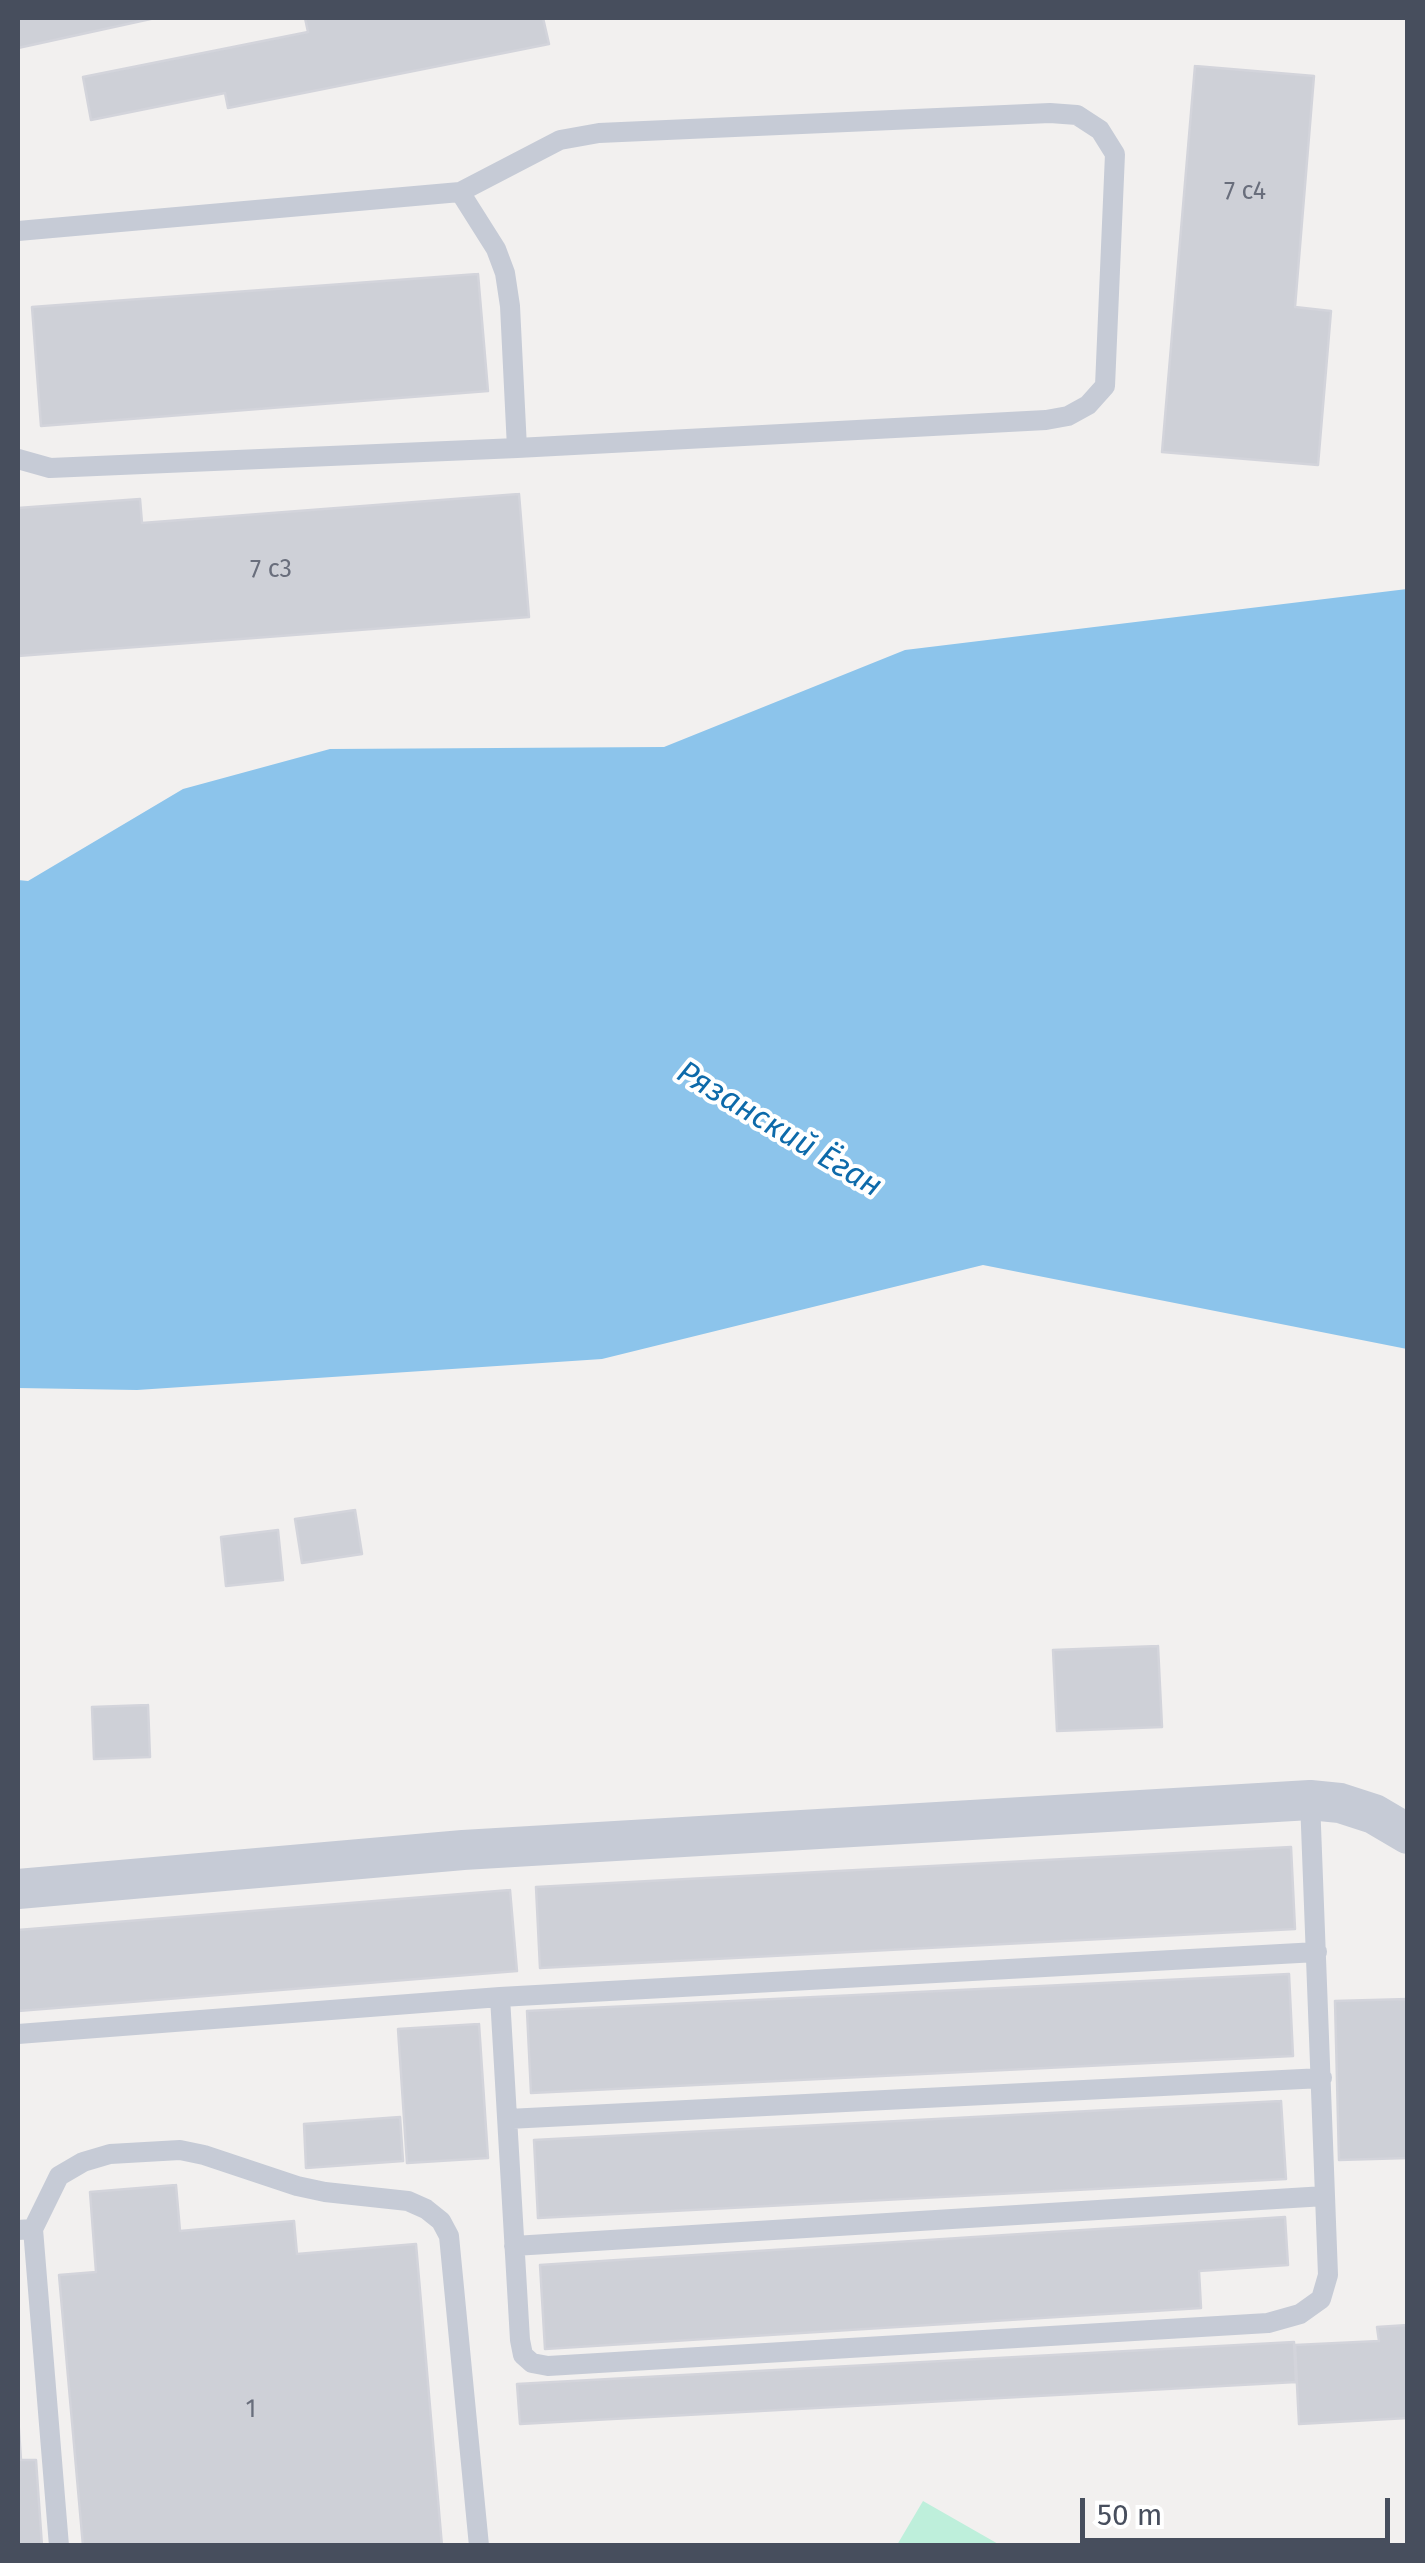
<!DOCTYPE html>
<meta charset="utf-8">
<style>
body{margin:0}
#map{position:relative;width:1425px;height:2563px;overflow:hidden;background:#f2f0ef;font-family:"Fira Sans",sans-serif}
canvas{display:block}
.frame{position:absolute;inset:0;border:20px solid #474e5d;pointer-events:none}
.scale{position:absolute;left:1080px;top:2498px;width:310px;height:45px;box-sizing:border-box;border:5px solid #474e5d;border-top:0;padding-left:12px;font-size:30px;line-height:35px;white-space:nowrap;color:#474e5d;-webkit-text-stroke:8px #fff;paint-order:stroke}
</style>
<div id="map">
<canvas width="1425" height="2563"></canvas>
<div class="frame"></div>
<div class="scale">50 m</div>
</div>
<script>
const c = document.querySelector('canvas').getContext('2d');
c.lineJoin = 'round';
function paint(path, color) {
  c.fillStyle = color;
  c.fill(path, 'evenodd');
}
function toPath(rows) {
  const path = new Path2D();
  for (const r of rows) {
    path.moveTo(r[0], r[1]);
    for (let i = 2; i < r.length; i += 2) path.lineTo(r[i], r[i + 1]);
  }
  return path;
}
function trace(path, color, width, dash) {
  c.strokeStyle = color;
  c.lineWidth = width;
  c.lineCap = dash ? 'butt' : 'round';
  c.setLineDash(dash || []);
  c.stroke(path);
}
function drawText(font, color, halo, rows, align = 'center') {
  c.font = font + ' "Fira Sans",sans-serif';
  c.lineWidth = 8;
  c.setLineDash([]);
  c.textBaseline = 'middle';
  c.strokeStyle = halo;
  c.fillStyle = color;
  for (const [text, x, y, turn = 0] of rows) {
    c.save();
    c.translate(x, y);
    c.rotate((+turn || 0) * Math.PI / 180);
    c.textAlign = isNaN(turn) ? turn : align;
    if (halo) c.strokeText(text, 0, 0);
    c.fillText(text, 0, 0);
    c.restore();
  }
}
const green = toPath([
 [923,2501,1000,2545,897,2545]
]);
const water = toPath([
 [1407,589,1407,1349,983,1265,602,1359,137,1390,18,1388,18,880,28,881,183,789,330,749,664,747,905,650]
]);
const building = toPath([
 [18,18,155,18,18,48,18,18],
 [305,18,543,18,549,44,228,108,225,93,91,120,83,77,308,32,305,18],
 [1195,66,1314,76,1295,307,1331,311,1318,465,1162,452,1195,66],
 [478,274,488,391,41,426,32,307,478,274],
 [519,494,529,617,18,656,18,508,140,499,142,523,519,494],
 [355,1510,362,1554,302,1563,295,1519,355,1510],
 [278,1530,283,1580,226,1586,221,1537,278,1530],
 [1158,1646,1162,1727,1057,1731,1053,1650,1158,1646],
 [148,1705,150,1757,94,1759,92,1707,148,1705],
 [1291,1847,1295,1929,540,1968,536,1887,1291,1847],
 [510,1890,517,1971,18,2011,18,1930,510,1890],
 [1289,1974,1293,2056,531,2093,527,2011,1289,1974],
 [1408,1999,1408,2158,1339,2160,1335,2001,1408,1999],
 [479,2024,488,2158,407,2163,398,2029,479,2024],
 [1281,2101,1286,2179,538,2218,534,2140,1281,2101],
 [400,2117,403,2161,306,2168,304,2124,400,2117],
 [176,2185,180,2231,294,2221,297,2254,416,2244,442,2546,83,2546,59,2275,96,2272,90,2192,176,2185],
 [1285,2217,1288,2265,1199,2271,1201,2308,545,2349,540,2265,1285,2217],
 [1408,2325,1408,2418,1299,2424,1295,2345,1379,2341,1377,2327,1408,2325],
 [1294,2342,1296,2382,520,2424,517,2384,1294,2342],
 [18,2416,21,2460,36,2460,42,2546,18,2546,18,2416]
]);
const service = toPath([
 [460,192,496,249,505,273,510,306,517,448],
 [18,231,460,192,560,140,599,133,1050,113,1077,115,1100,130,1115,154,1105,386,1088,405,1068,416,1046,420,517,448,50,468,18,459],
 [500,1997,520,2340,523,2355,532,2363,548,2366,1268,2323,1300,2314,1321,2299,1328,2275,1310,1800],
 [18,2034,500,1997,1317,1952],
 [508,2119,1322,2078],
 [33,2229,59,2546],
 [18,2230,33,2229,59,2176,83,2162,110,2154,180,2150,204,2155,297,2186,325,2192,408,2201,426,2209,441,2221,449,2236,479,2546],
 [514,2246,1325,2196]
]);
const minor = toPath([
 [18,1889,463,1850,1310,1800,1340,1803,1374,1814,1408,1834]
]);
const numberNames = [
 ["7 с4",1245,192],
 ["7 с3",271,570],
 ["1",251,2410]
];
const waterNames = [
 ["Рязанский Ёган",779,1130,31]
];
paint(green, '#beefdb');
paint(water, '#8cc4eb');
paint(building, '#ced0d7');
trace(building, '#d3d4db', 2.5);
trace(service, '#c6cbd6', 20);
trace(minor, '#c6cbd6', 40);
drawText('25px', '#696e7c', null, numberNames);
drawText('italic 32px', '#0d6aaa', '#fff', waterNames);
</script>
